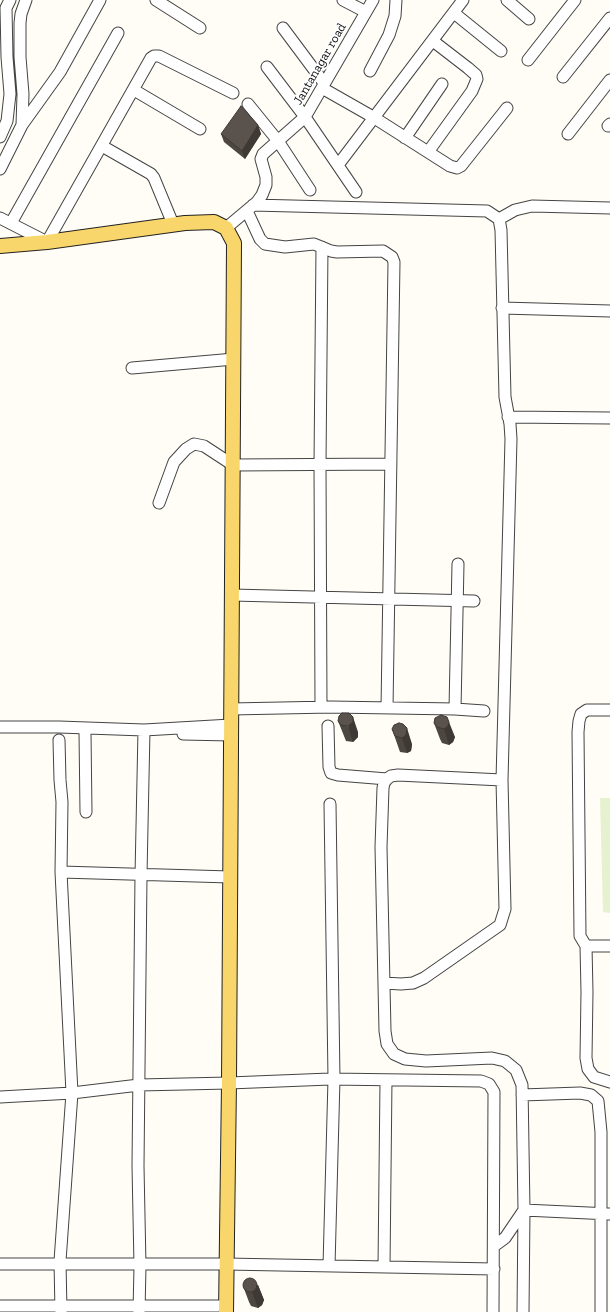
<!DOCTYPE html>
<style>
body{margin:0}
canvas{display:block;background:#fffdf5}
</style>
<canvas width="610" height="1312"></canvas>
<script>
const c = document.querySelector('canvas').getContext('2d');
c.lineJoin = 'round';
function paint(path, color) {
  c.fillStyle = color;
  c.fill(path, 'evenodd');
}
function toPath(rows) {
  const path = new Path2D();
  for (const r of rows) {
    if (r.length === 3) {
      path.moveTo(r[0] + r[2], r[1]);
      path.arc(r[0], r[1], r[2], 0, 2 * Math.PI);
      continue;
    }
    path.moveTo(r[0], r[1]);
    for (let i = 2; i < r.length; i += 2) path.lineTo(r[i], r[i + 1]);
  }
  return path;
}
function trace(path, color, width, dash) {
  c.strokeStyle = color;
  c.lineWidth = width;
  c.lineCap = dash ? 'butt' : 'round';
  c.setLineDash(dash || []);
  c.stroke(path);
}
function drawText(font, color, halo, rows, align = 'center') {
  c.font = font + ' "Zilla Slab",serif';
  c.lineWidth = 4;
  c.setLineDash([]);
  c.textBaseline = 'middle';
  c.strokeStyle = halo;
  c.fillStyle = color;
  for (const [text, x, y, turn = 0] of rows) {
    c.save();
    c.translate(x, y);
    c.rotate((+turn || 0) * Math.PI / 180);
    c.textAlign = isNaN(turn) ? turn : align;
    if (halo) c.strokeText(text, 0, 0);
    c.fillText(text, 0, 0);
    c.restore();
  }
}
const pitch = toPath([
 [600,798,610,798,610,913,603,912]
]);
const minor = toPath([
 [156,0,200,28],
 [343,0,366,12],
 [507,0,529,19],
 [454,13,501,51],
 [283,28,324,83],
 [528,60,575,0],
 [267,67,305,117,356,192],
 [370,71,389,35,395,16,396,0],
 [563,77,610,18],
 [322,88,373,117,450,166,457,168,461,166,507,108],
 [134,90,200,129],
 [248,104,278,141,310,190],
 [22,125,60,72,100,0],
 [608,126,610,124],
 [568,134,610,80],
 [0,137,7,121,10,94,7,57,6,8,10,0],
 [405,138,442,84],
 [102,146,151,174,154,178,173,224],
 [428,152,472,91,477,79,476,75,468,68,433,41],
 [338,165,463,0],
 [0,169,22,125,23,94,20,57,20,23,21,14,26,0],
 [253,205,487,211,499,219,501,230,505,397,510,424,511,439,502,780,505,909,500,925,424,978,413,983,401,984,384,983],
 [247,211,260,239,265,244,285,247,314,244,331,251,337,252,383,251,392,257,394,262,387,708],
 [0,218,47,242,151,58,154,56,159,56,233,93],
 [499,219,515,210,532,206,610,208],
 [11,223,118,33],
 [226,228,257,202,262,195,266,185,266,177,261,159,263,154,305,117,373,0],
 [502,308,610,311],
 [132,368,234,359],
 [508,417,610,418],
 [159,503,174,462,186,449,194,444,204,446,233,465,391,464],
 [232,595,474,601],
 [321,707,320,464,322,247],
 [231,709,331,707,455,709,484,711],
 [455,709,458,564],
 [610,710,587,710,581,714,579,721,578,732,580,936,586,946,587,992,586,1058,588,1069,594,1077,610,1082],
 [328,726,329,767,331,773,338,775,387,779],
 [0,727,59,727,144,730,231,725],
 [85,733,86,812],
 [183,734,231,735],
 [59,740,60,780,62,802,61,872,72,1093,60,1261,61,1312],
 [502,780,398,775,391,776,387,779,384,783,383,788,381,847,385,1031,387,1044,394,1054,405,1059,426,1061,492,1058,505,1061,516,1070,522,1085,524,1210,523,1312],
 [61,872,230,877],
 [586,946,610,946],
 [522,1095,580,1093,591,1095,598,1101,601,1132,601,1312],
 [0,1097,72,1093,139,1085,229,1083,330,1079,481,1081,489,1084,494,1092,493,1312],
 [524,1210,610,1214],
 [494,1246,505,1238,524,1210],
 [0,1264,226,1264,494,1269],
 [329,1266,334,1079,330,804],
 [384,1267,386,1080],
 [0,1306,226,1306],
 [139,1312,140,1266,138,1166,141,875,144,730]
]);
const major = toPath([
 [0,246,47,242,185,223,214,222,226,228,234,243,229,1083,226,1312]
]);
const wall = toPath([
 [258,125,261,134,245,159,224,142,221,134],
 [435,718,455,737,453,742,449,745,442,743,440,739,434,723],
 [338,721,358,732,358,737,353,742,346,741],
 [392,729,412,744,411,751,407,753,400,752],
 [258,1285,264,1300,262,1305,258,1308,251,1306,249,1302,243,1286]
]);
const shadedWall = toPath([
 [258,125,261,134,245,159,242,151],
 [353,717,358,732,358,737,353,742,348,726],
 [449,722,455,737,453,742,449,745,444,729],
 [407,728,412,744,411,751,407,753,402,738],
 [258,1285,264,1300,262,1305,258,1308,252,1292]
]);
const building = toPath([
 [241,106,258,125,242,151,221,134,241,106],
 [342,713,349,713,353,717,353,722,348,726,341,725,338,721,339,716,342,713],
 [441,715,447,717,449,722,448,726,444,729,437,727,434,723,435,718,441,715],
 [399,723,403,724,407,728,406,735,402,738,395,736,392,729,394,725,399,723],
 [250,1285,7]
]);
const streetNames = [
 ["Jantanagar road",320,64,-60]
];
paint(pitch, '#e6f2cf');
trace(minor, '#444', 13);
trace(major, '#222', 16);
trace(minor, '#fff', 11);
trace(major, '#f9d66b', 14);
paint(wall, '#4d4742');
paint(shadedWall, '#3f3936');
paint(building, '#5a524d');
trace(building, '#3f3936', 1);
drawText('13px', '#111', '#fff', streetNames);
</script>
